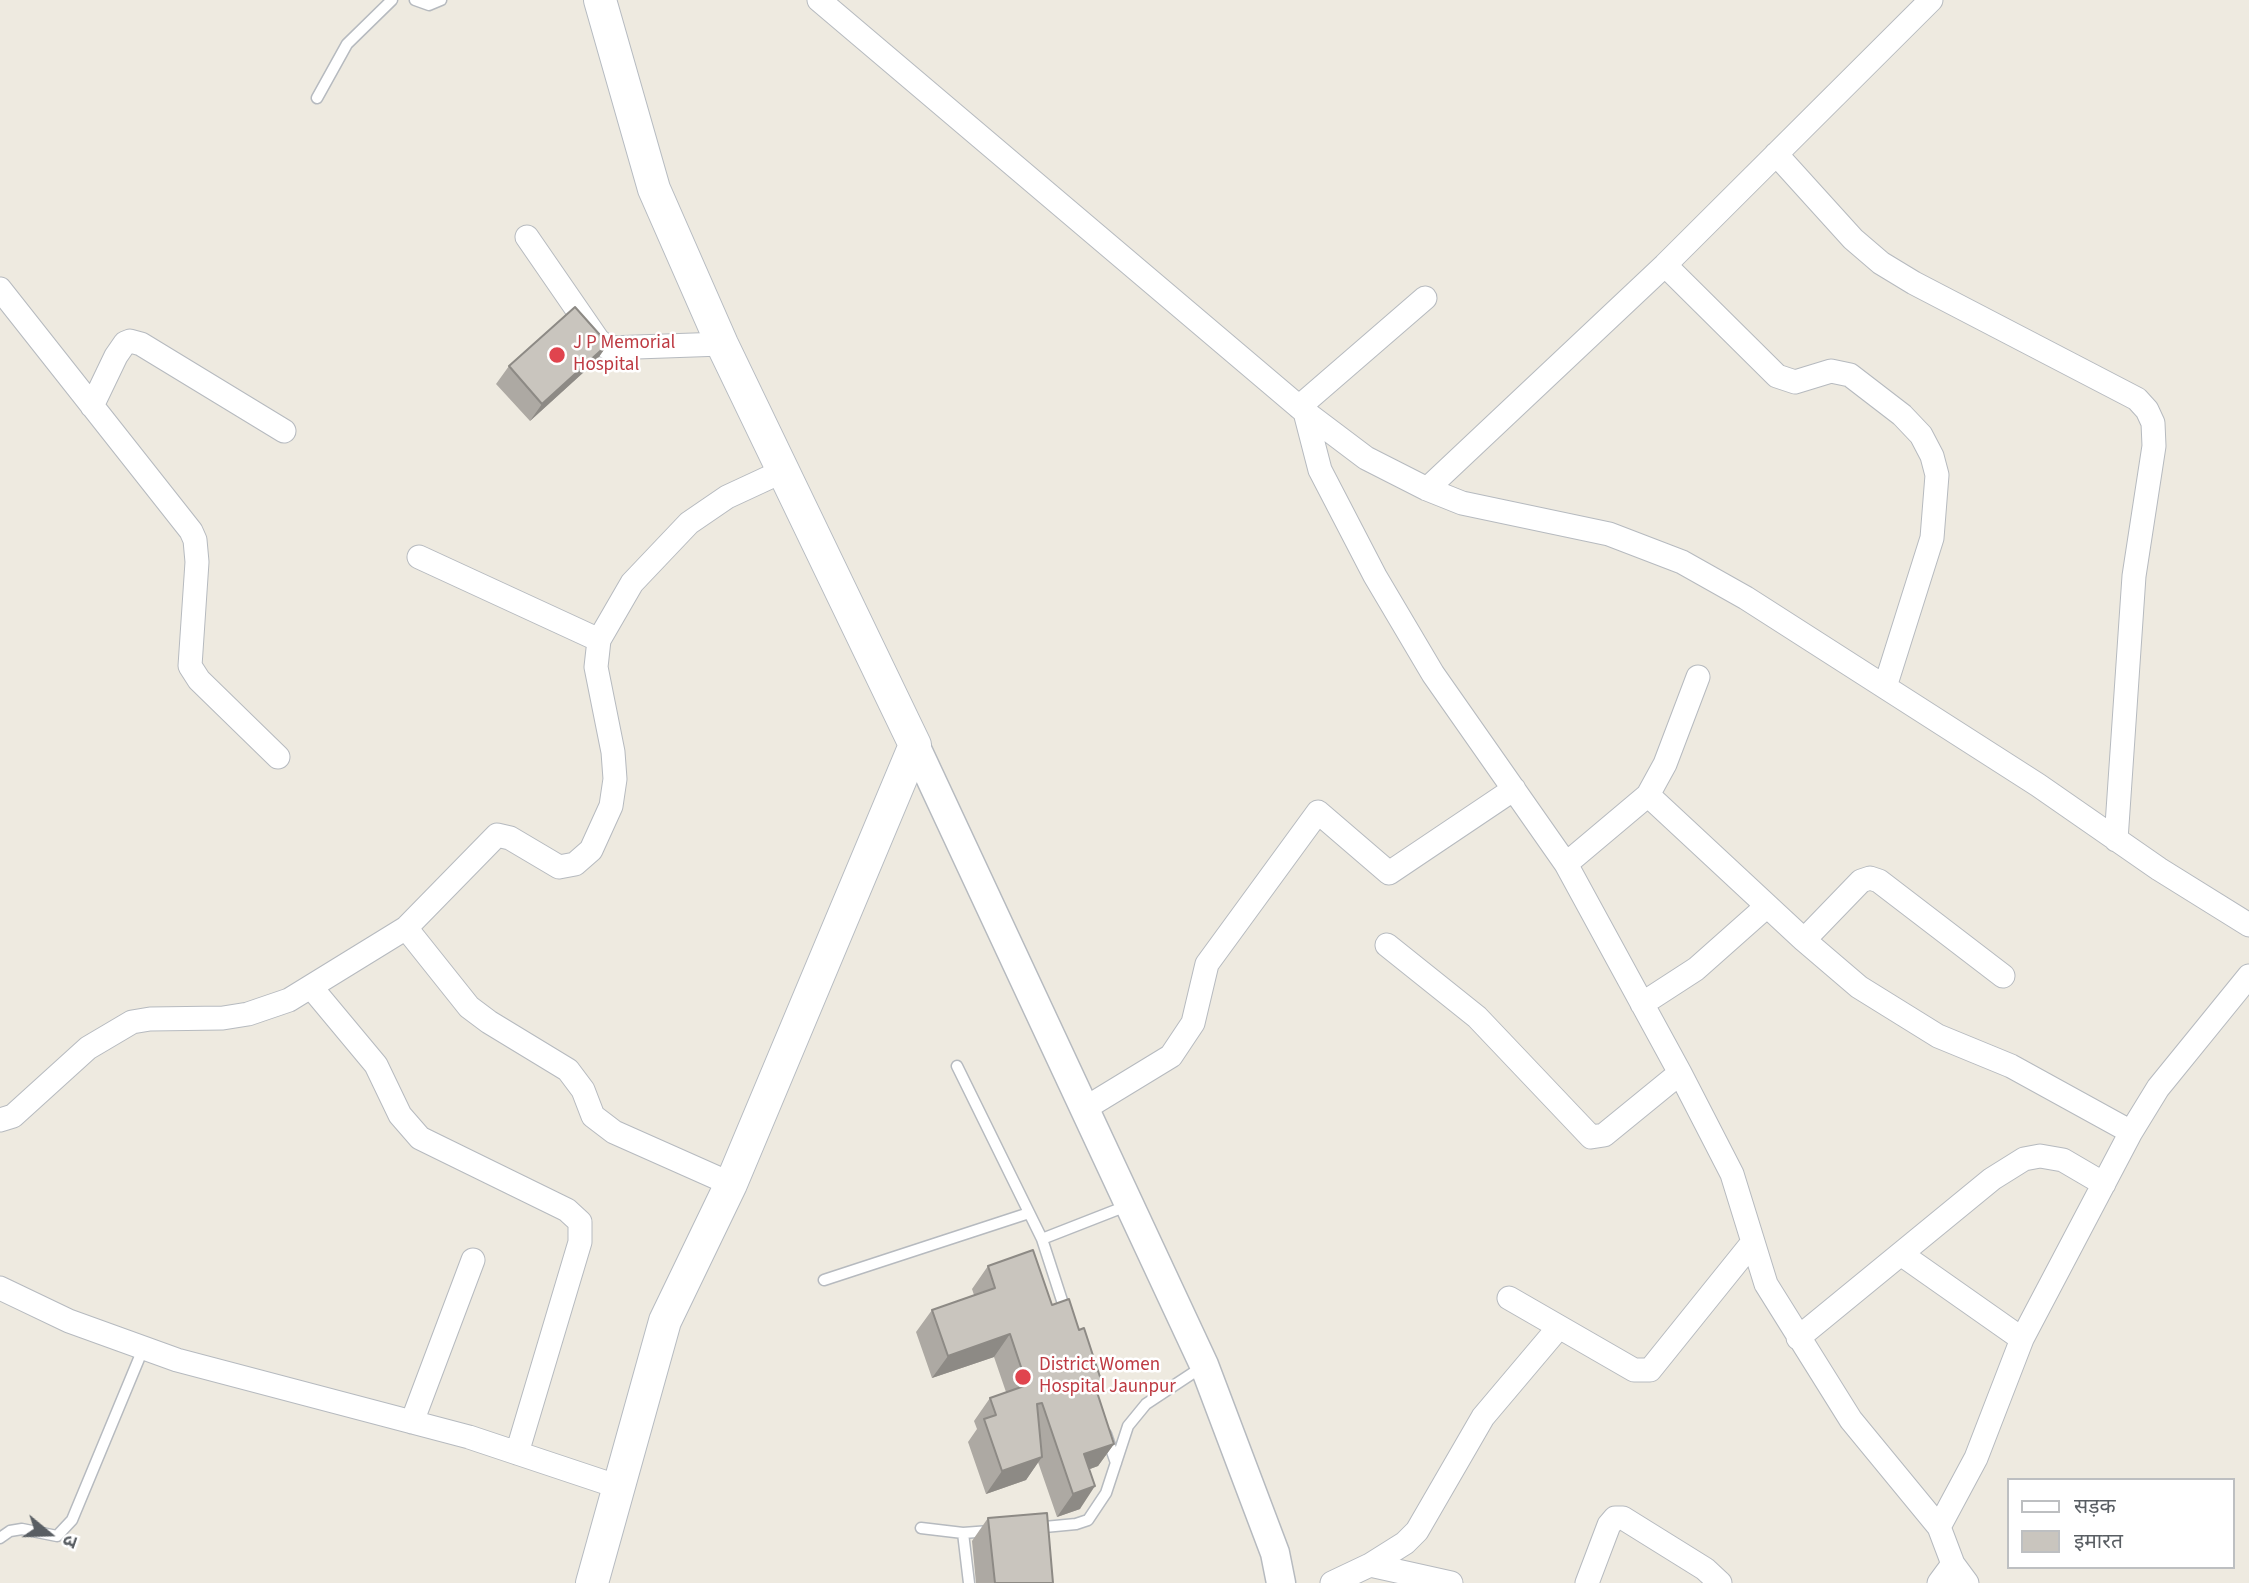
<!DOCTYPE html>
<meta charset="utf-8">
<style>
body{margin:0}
#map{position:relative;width:2249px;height:1583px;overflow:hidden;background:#eeeae0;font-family:"Source Sans 3","Noto Sans Devanagari",sans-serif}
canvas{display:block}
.legend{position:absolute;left:2007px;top:1478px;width:228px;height:91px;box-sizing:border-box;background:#fff;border:2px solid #bdbfc1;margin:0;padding:9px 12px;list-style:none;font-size:21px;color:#595e63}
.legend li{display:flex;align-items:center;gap:14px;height:35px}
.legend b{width:35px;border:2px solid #bdbfc1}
.north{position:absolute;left:14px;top:1499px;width:70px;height:70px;-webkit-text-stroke:5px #fff;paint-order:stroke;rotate:109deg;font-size:19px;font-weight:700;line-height:28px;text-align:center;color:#595e63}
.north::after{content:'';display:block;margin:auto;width:24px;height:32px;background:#595e63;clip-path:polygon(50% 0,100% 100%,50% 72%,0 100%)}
</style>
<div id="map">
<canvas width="2249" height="1583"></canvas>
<ul class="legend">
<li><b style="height:9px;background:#fff"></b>सड़क</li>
<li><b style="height:19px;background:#c9c5be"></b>इमारत</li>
</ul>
<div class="north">उ</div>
</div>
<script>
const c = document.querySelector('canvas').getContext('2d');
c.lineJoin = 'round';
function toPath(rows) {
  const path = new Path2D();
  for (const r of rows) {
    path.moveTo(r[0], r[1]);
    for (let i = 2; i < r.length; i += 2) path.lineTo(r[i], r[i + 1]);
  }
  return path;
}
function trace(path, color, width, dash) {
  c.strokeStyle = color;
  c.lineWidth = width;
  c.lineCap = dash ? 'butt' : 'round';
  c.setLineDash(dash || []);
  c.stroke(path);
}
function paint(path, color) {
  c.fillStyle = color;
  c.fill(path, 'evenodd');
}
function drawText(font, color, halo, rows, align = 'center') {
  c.font = font + ' "Source Sans 3",sans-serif';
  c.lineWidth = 5;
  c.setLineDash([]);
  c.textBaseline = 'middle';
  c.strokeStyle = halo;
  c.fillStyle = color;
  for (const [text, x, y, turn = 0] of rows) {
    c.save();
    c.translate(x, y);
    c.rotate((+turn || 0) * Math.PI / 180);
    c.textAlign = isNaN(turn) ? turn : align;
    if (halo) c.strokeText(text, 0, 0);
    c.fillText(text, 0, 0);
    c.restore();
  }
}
const service = toPath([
 [415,0,429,5,441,0],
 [317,98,347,44,392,0],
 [957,1066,1042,1239,1066,1313],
 [1042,1239,1129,1205],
 [824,1280,1029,1213],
 [1106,1434,1116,1463],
 [921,1528,963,1533,990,1531],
 [1034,1528,1076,1524,1088,1520,1106,1493,1128,1426,1146,1404,1202,1367],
 [963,1533,969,1583],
 [0,1538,10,1531,22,1529,57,1536,72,1520,143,1349]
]);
const minor = toPath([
 [819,0,1305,412,1366,458,1427,489,1462,503,1609,534,1682,562,1746,598,2038,785,2159,869,2249,925],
 [1776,154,1853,239,1881,263,1914,283,2137,399,2147,410,2153,423,2154,446,2134,576,2116,840],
 [527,237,598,340,608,348,722,344],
 [1665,265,1777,376,1795,382,1831,371,1850,375,1902,415,1921,435,1932,456,1937,475,1932,538,1885,687],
 [0,289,191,531,195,540,197,562,190,666,199,680,278,757],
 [92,406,116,356,125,343,130,341,141,344,284,431],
 [1299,407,1425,298],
 [1305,412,1320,470,1375,576,1433,674,1566,864,1680,1073,1732,1174,1766,1284,1851,1420,1939,1527,1953,1564,1967,1583],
 [1427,489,1665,265,1931,0],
 [419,557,599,640],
 [1648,795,1804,940,1859,987,1938,1036,2011,1066,2131,1132],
 [1566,864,1648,795,1665,764,1698,677],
 [406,928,469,1007,489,1022,568,1070,583,1090,593,1116,614,1132,731,1184],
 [1804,940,1861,881,1870,878,1879,881,2003,976],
 [1387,945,1477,1017,1591,1137,1604,1135,1680,1073],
 [311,987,376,1065,400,1115,420,1138,567,1210,580,1222,580,1242,517,1453],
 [1642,1004,1696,969,1767,906],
 [1084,1109,1171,1056,1193,1023,1207,964,1318,812,1389,873,1514,789],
 [0,1120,13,1116,88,1048,132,1022,150,1019,223,1018,248,1014,289,1000,406,928,497,835,510,838,559,867,575,864,591,850,611,806,615,779,613,752,596,667,599,640,632,583,689,523,727,497,783,471],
 [1901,1254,2022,1339],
 [0,1288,69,1321,177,1360,469,1437,619,1487],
 [1509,1298,1634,1370,1650,1370,1753,1242],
 [1798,1338,1992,1179,2024,1159,2040,1156,2063,1160,2104,1184],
 [412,1422,473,1260],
 [1939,1527,1976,1458,2022,1339,2131,1132,2158,1088,2249,976],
 [1370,1565,1451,1583],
 [1332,1583,1370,1565,1405,1543,1417,1531,1483,1417,1559,1327],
 [1587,1583,1609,1525,1615,1518,1623,1518,1705,1569,1720,1583],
 [1939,1583,1953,1564]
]);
const tertiary = toPath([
 [915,745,1204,1365,1275,1553,1281,1583]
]);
const secondary = toPath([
 [592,1583,665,1321,731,1184,915,745,722,344,654,189,600,0]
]);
const wall = toPath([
 [608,344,596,361,530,421,496,384,509,366],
 [988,1266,1052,1305,1096,1391,1114,1444,1098,1466,1090,1469,1080,1509,1057,1517,1038,1462,1026,1480,986,1494,968,1442,977,1429,974,1421,990,1398,1006,1392,994,1357,932,1378,916,1332,932,1310,974,1295,972,1289],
 [988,1518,1053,1583,976,1583,972,1541]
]);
const shadedWall = toPath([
 [608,344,596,361,530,421,542,404],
 [1010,1334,994,1357,932,1378,948,1356],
 [1102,1383,1087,1406,1095,1386],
 [1114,1444,1098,1466,1068,1477,1084,1454],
 [1042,1457,1026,1480,986,1494,1002,1471],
 [1095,1486,1080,1509,1057,1517,1073,1494]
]);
const building = toPath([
 [575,307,608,344,542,404,509,366,575,307],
 [1033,1250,1052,1305,1069,1299,1079,1330,1084,1328,1102,1383,1095,1386,1114,1444,1084,1454,1095,1486,1073,1494,1042,1403,1037,1404,1042,1457,1002,1471,984,1419,996,1415,990,1398,1027,1385,1010,1334,948,1356,932,1310,995,1288,988,1266,1033,1250],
 [1047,1513,1053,1583,995,1583,988,1518,1047,1513]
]);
const markers = [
 [557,355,9,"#e0444e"],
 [1023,1377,9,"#e0444e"]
];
const healthNames = [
 ["J P Memorial",573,344],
 ["Hospital",573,366],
 ["District Women",1039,1366],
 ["Hospital Jaunpur",1039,1388]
];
trace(service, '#b6babf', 13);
trace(minor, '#b6babf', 25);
trace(tertiary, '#b6babf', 31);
trace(secondary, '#b6bbc1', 34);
trace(service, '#fff', 10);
trace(minor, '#fff', 23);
trace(tertiary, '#fff', 28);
trace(secondary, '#fff', 32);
paint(wall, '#ada9a3');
paint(shadedWall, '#8d8a85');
paint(building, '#c9c5be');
trace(building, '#8d8a85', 2);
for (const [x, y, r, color] of markers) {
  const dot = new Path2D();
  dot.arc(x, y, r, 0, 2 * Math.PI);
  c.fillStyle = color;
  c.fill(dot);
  trace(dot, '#fff', 2.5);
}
drawText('19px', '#be3a42', '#fff', healthNames, 'left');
</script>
